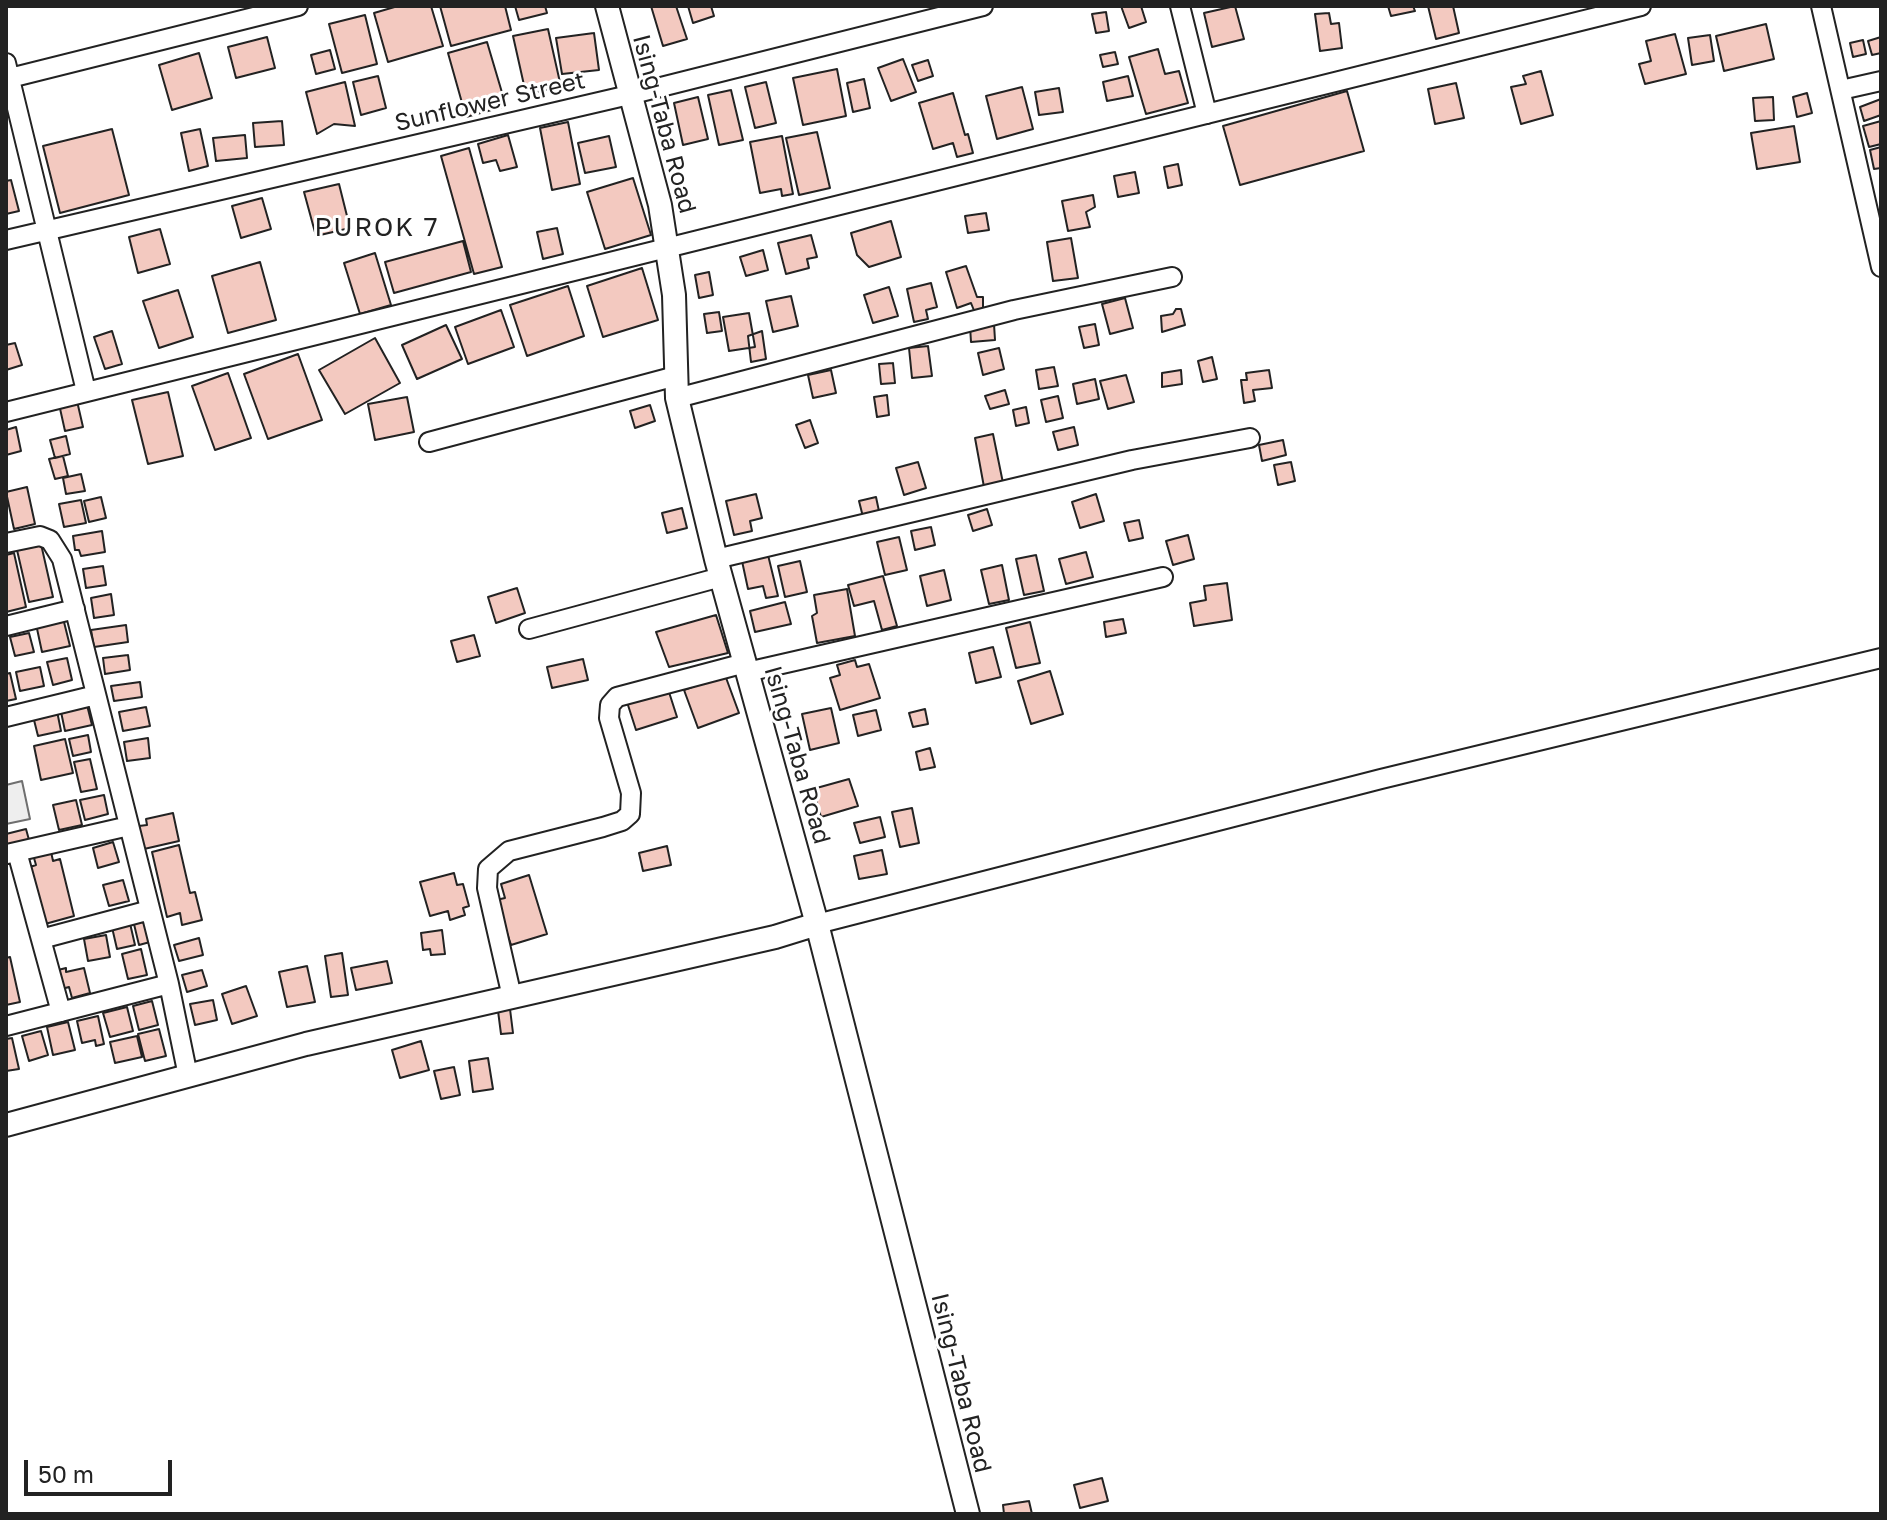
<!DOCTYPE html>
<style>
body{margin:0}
#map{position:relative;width:1887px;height:1520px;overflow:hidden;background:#fff;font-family:"Golos Text",sans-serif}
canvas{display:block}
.frame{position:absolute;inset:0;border:8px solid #222;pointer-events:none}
.scale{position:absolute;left:24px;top:1460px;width:148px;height:36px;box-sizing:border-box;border:4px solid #222;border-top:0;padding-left:10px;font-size:24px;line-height:28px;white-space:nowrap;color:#222;-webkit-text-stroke:6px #fff;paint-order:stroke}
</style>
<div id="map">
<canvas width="1887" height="1520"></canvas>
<div class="frame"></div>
<div class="scale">50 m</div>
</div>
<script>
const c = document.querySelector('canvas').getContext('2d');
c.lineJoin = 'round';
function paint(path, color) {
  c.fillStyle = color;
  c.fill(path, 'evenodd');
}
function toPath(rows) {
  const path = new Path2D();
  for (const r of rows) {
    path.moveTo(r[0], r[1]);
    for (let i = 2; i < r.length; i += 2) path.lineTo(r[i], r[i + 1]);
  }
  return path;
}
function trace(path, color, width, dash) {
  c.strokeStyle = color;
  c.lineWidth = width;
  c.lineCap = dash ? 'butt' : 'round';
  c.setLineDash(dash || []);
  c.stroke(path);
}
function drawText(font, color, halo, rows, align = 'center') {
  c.font = font + ' "Golos Text",sans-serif';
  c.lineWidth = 6;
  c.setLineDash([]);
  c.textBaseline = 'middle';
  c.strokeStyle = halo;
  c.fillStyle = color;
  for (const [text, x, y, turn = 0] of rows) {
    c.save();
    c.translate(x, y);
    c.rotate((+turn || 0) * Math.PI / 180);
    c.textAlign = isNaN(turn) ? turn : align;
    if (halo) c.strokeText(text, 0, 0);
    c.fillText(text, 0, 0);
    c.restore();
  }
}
const green = toPath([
 [22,781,30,819,6,824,6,785,22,781]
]);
const building = toPath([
 [398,6,431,6,443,46,388,62,374,13,398,6],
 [440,6,505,6,511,30,451,46,440,6],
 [515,6,545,6,547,13,519,20,515,6],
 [651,6,676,6,687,39,663,46,651,6],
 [688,6,711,6,714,16,693,23,688,6],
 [1121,6,1141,6,1146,22,1129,28,1121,6],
 [1235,6,1244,39,1212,47,1204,13,1235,6],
 [1388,6,1413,6,1415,11,1391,16,1388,6],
 [1428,6,1453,6,1459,33,1436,39,1428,6],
 [1106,12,1109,31,1096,33,1092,14,1106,12],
 [1329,13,1331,24,1339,23,1342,48,1320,51,1315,14,1329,13],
 [365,15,377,64,342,73,329,24,365,15],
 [1766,24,1774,59,1724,71,1716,36,1766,24],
 [548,29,561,87,526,94,513,36,548,29],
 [594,33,599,70,562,74,556,38,594,33],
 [1675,34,1686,74,1645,84,1639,64,1651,61,1646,41,1675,34],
 [1710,35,1714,61,1692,65,1688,38,1710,35],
 [267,37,275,68,236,78,228,47,267,37],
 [1881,37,1881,53,1872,55,1868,41,1881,37],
 [1863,40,1866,54,1853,57,1850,43,1863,40],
 [487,42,506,106,466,117,448,53,487,42],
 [1158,49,1165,74,1179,71,1188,103,1146,114,1129,57,1158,49],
 [330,50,335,69,316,74,311,55,330,50],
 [1115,52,1118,64,1103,67,1100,55,1115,52],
 [199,53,212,98,172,110,159,65,199,53],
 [903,59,916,92,891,101,878,68,903,59],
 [928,60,933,76,918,81,912,65,928,60],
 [837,69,846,116,803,125,793,78,837,69],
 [1541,71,1553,115,1521,124,1511,87,1526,84,1523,76,1541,71],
 [378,76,386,108,361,115,353,82,378,76],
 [1128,76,1133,96,1107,101,1103,82,1128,76],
 [864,79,870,108,853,112,847,83,864,79],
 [345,82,355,126,334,124,317,134,306,92,345,82],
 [766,82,776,123,755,128,745,87,766,82],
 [1456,83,1464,118,1435,124,1428,89,1456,83],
 [1022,87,1033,129,997,139,986,96,1022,87],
 [1059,88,1063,112,1039,115,1035,92,1059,88],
 [731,90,743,140,719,145,708,95,731,90],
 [1347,91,1364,151,1240,185,1223,126,1347,91],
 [953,93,965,135,968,134,973,153,957,157,953,143,933,149,919,103,953,93],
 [1807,93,1812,113,1797,117,1793,97,1807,93],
 [698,97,708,139,683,145,674,103,698,97],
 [1773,97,1774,120,1755,121,1753,98,1773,97],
 [1881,99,1881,115,1864,121,1860,107,1881,99],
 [282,121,284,145,255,147,253,123,282,121],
 [1881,121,1881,144,1869,147,1863,126,1881,121],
 [568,122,580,184,552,190,540,128,568,122],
 [1794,126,1800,162,1757,169,1751,133,1794,126],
 [112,129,129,195,60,213,43,146,112,129],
 [200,129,208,166,189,171,181,133,200,129],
 [817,132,830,188,799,195,786,138,817,132],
 [245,135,247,158,216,161,213,138,245,135],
 [508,135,517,167,500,171,496,160,483,163,478,144,508,135],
 [609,136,616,167,585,173,578,143,609,136],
 [782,136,793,194,782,196,781,189,760,193,750,142,782,136],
 [1881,147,1881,168,1874,169,1870,150,1881,147],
 [469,148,502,267,474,274,441,156,469,148],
 [1178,164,1182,185,1168,188,1164,167,1178,164],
 [1135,172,1139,193,1118,197,1114,176,1135,172],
 [633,178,651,235,605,249,587,192,633,178],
 [11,180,19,211,6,214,6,181,11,180],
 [339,184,350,228,316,236,304,192,339,184],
 [1093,195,1095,207,1086,212,1090,227,1068,231,1062,201,1093,195],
 [262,198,271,229,241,238,232,206,262,198],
 [986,213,989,230,968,233,965,216,986,213],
 [891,221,901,257,869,267,857,255,851,233,891,221],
 [557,228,563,254,543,259,537,232,557,228],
 [160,229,170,264,138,273,129,237,160,229],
 [811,235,817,257,807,259,809,268,786,274,778,243,811,235],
 [1071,238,1078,278,1053,281,1047,242,1071,238],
 [463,241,471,272,394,293,385,262,463,241],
 [763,250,768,270,746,276,740,257,763,250],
 [375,253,391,305,360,314,344,263,375,253],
 [260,262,276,320,228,333,212,276,260,262],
 [966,266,977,297,983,297,983,311,975,313,971,303,957,308,946,272,966,266],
 [642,268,658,320,603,337,587,286,642,268],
 [709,272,713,295,699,298,695,275,709,272],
 [931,283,937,307,926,310,928,319,914,322,907,289,931,283],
 [568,286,584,336,527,356,510,305,568,286],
 [889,287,898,316,873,323,864,295,889,287],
 [178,290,193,337,159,348,143,301,178,290],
 [791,296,798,326,773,332,766,301,791,296],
 [1125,298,1133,328,1110,334,1102,304,1125,298],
 [1176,309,1181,309,1185,325,1162,332,1161,316,1173,314,1176,309],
 [501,310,514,347,468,364,455,327,501,310],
 [719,312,722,331,707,333,704,314,719,312],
 [749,313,755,347,729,351,723,317,749,313],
 [994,324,995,340,971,342,970,326,994,324],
 [1095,324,1099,345,1084,348,1079,327,1095,324],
 [446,325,462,359,417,379,402,345,446,325],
 [112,331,122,364,105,369,94,337,112,331],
 [762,331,766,359,751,362,748,336,762,331],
 [375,338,400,383,345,414,319,370,375,338],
 [15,343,22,365,6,370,6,345,15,343],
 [928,346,932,376,912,378,909,348,928,346],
 [999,348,1004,369,983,375,978,353,999,348],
 [298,354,322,420,268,439,244,374,298,354],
 [1212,357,1217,379,1203,382,1198,361,1212,357],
 [893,363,895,383,881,384,879,364,893,363],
 [1054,367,1058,386,1039,389,1036,370,1054,367],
 [831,370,836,393,813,398,808,375,831,370],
 [1181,370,1182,384,1162,387,1162,373,1181,370],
 [1269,370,1272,388,1253,390,1255,401,1244,403,1241,380,1247,380,1246,373,1269,370],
 [228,373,251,438,215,450,192,386,228,373],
 [1126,375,1134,402,1108,409,1100,381,1126,375],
 [1095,379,1099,399,1077,404,1073,384,1095,379],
 [1005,390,1009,404,990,409,985,396,1005,390],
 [168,392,183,456,148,464,132,400,168,392],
 [887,395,889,415,877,417,874,397,887,395],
 [1058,396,1063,418,1046,422,1041,400,1058,396],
 [407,397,414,432,375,440,368,404,407,397],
 [77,401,83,427,65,431,59,404,77,401],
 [650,405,655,421,635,428,630,411,650,405],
 [1026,407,1029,423,1016,426,1013,410,1026,407],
 [810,420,818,443,805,448,796,425,810,420],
 [16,427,21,451,6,455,6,430,16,427],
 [1074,427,1078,445,1058,450,1053,432,1074,427],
 [993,434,1003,483,984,487,975,438,993,434],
 [66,436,70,454,55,458,50,440,66,436],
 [1283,440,1286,455,1262,461,1259,445,1283,440],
 [63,456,68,476,55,479,49,459,63,456],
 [918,462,926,488,904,495,896,468,918,462],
 [1291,462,1295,481,1278,485,1274,465,1291,462],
 [81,474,85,491,66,494,63,478,81,474],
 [27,487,35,524,14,529,6,492,27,487],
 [756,494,762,518,750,521,752,531,734,535,726,501,756,494],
 [1096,494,1104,521,1080,528,1072,502,1096,494],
 [101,497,106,518,89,522,84,501,101,497],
 [876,497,880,516,864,521,859,501,876,497],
 [81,500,86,523,64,527,59,504,81,500],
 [682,508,687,528,667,533,662,513,682,508],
 [987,509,992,525,973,531,968,515,987,509],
 [1139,520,1143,538,1129,541,1124,523,1139,520],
 [931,527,935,545,915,550,911,531,931,527],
 [102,531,105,552,81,556,79,550,75,550,73,536,102,531],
 [1188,535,1194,559,1173,565,1166,541,1188,535],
 [899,537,907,570,885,575,877,542,899,537],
 [41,544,53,597,29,602,17,550,41,544],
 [1086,552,1093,577,1066,584,1059,559,1086,552],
 [14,553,26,607,6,612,6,555,14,553],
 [768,555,778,596,766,598,763,586,748,589,742,561,768,555],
 [1036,555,1044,591,1024,595,1016,559,1036,555],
 [800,561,807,592,785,597,778,566,800,561],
 [1002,565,1009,600,989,604,981,570,1002,565],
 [103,566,106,585,86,588,83,569,103,566],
 [944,570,951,600,927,606,920,576,944,570],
 [883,576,897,626,882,630,874,601,854,606,848,585,883,576],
 [1227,583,1232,620,1194,626,1190,603,1206,600,1204,586,1227,583],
 [517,588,525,613,496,623,488,597,517,588],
 [847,589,855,636,817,643,812,616,817,613,814,595,847,589],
 [111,594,114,615,94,618,91,598,111,594],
 [785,602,791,624,755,632,750,611,785,602],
 [716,615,728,653,669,667,656,632,716,615],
 [63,618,70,646,42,652,36,624,63,618],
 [1123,619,1126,633,1106,637,1104,622,1123,619],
 [1030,622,1040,663,1016,668,1006,628,1030,622],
 [126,625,128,642,94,647,91,630,126,625],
 [29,633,34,652,15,656,10,637,29,633],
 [474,635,480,656,457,662,451,641,474,635],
 [993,647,1001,677,976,683,969,653,993,647],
 [128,655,130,670,105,674,103,658,128,655],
 [67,658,72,680,53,685,47,662,67,658],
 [583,659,588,680,552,688,547,667,583,659],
 [855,660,857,667,869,664,880,698,840,710,830,678,840,675,837,665,855,660],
 [40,667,44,686,20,691,16,672,40,667],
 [1050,671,1063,714,1031,724,1018,681,1050,671],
 [10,673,16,699,6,701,6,674,10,673],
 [725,675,739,713,698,728,684,690,725,675],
 [140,682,142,697,114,701,111,686,140,682],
 [668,689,677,717,636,730,627,702,668,689],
 [86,701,92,725,65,731,60,707,86,701],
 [146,707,150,726,123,731,119,712,146,707],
 [831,708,839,743,810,750,802,714,831,708],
 [925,709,928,724,913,727,909,713,925,709],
 [876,710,881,730,858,736,853,715,876,710],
 [57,711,61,731,38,736,33,716,57,711],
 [88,735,91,752,73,756,69,739,88,735],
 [148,738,150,758,127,761,124,742,148,738],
 [65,739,73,773,41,780,34,746,65,739],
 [930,748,935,767,920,770,916,752,930,748],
 [90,759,97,789,81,792,74,762,90,759],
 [849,779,858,806,821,817,813,789,849,779],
 [104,795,108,814,85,820,80,800,104,795],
 [76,800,82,825,59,830,53,805,76,800],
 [912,808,919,843,900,847,892,812,912,808],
 [173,813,179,841,144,849,139,826,147,825,146,819,173,813],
 [880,817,885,837,860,843,854,823,880,817],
 [26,829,29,840,6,845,6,834,26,829],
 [113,842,119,862,98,868,93,848,113,842],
 [179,845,190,893,195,892,202,920,182,925,180,913,167,917,152,852,179,845],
 [667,846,671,865,643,871,639,853,667,846],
 [50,847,53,861,60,859,74,916,45,924,30,867,36,865,32,851,50,847],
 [882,850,887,874,859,879,854,856,882,850],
 [454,873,457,885,463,884,469,906,463,908,465,915,450,920,448,911,430,916,420,882,454,873],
 [529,875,547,934,511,945,496,900,505,898,501,884,529,875],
 [123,880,129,901,109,906,103,885,123,880],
 [145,917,150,942,139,945,133,920,145,917],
 [129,919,135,945,117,949,111,923,129,919],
 [442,930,445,954,431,955,430,949,423,950,421,933,442,930],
 [106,935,110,957,88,961,84,939,106,935],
 [199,938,203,955,179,961,174,945,199,938],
 [141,949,147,975,128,979,122,954,141,949],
 [342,953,348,995,331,997,325,956,342,953],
 [10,957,20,1002,6,1005,6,958,10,957],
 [387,961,392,983,356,990,351,968,387,961],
 [307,966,315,1002,287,1007,279,972,307,966],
 [66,968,66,972,84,968,90,993,72,998,69,987,58,990,54,971,66,968],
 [202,970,207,986,187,992,182,975,202,970],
 [246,986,257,1016,232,1024,222,994,246,986],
 [213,1000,217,1020,195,1025,190,1004,213,1000],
 [152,1001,158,1025,139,1030,133,1006,152,1001],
 [509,1001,513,1033,501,1034,497,1003,509,1001],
 [127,1007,133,1031,110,1037,103,1013,127,1007],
 [98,1016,104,1044,96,1046,95,1040,82,1043,77,1021,98,1016],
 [68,1022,75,1050,53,1055,47,1027,68,1022],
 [159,1029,166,1056,145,1061,138,1034,159,1029],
 [41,1031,48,1055,29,1061,22,1036,41,1031],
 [137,1036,142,1057,115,1063,110,1042,137,1036],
 [12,1038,19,1069,6,1071,6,1039,12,1038],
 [421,1041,429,1070,400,1078,392,1050,421,1041],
 [488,1058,493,1089,473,1092,469,1061,488,1058],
 [454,1067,460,1095,441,1099,434,1071,454,1067],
 [1102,1478,1108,1501,1080,1508,1074,1485,1102,1478],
 [1029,1501,1032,1514,1004,1514,1003,1505,1029,1501]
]);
const minor = toPath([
 [1180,6,1207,114],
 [1821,6,1881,267],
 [6,63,86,391],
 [6,79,298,6],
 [1841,90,1881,81],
 [6,240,629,95,983,6],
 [677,398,1014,310,1172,277],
 [6,412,1641,6],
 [429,442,676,376],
 [6,543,40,536,50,540,62,559,169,984,188,1076],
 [716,559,1132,460,1250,438],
 [6,626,75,609],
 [529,629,721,577],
 [747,672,1163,577],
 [6,717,96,695],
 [17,852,61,1012],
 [7,854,129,826],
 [817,924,1381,779,1881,658],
 [41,939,150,910],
 [512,997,487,888,488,869,509,851,603,827,622,821,630,814,631,793,609,718,610,705,617,697,745,663],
 [6,1026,169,984]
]);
const tertiary = toPath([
 [607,6,660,205,674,295,677,398,716,559,817,924,968,1514],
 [6,1125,306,1044,775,937,817,924]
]);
const streetNames = [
 ["Sunflower Street",490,102,-13],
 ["Ising-Taba Road",664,124,75],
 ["Ising-Taba Road",797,755,74],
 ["Ising-Taba Road",961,1383,76]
];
const neighbourhoodNames = [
 ["PUROK 7",377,228]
];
paint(green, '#eee');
trace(green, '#6f6f6f', 2);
paint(building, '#f3c9c0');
trace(building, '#222', 2);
trace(minor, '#222', 22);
trace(tertiary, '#222', 26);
trace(minor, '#fff', 18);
trace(tertiary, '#fff', 22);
drawText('24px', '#222', '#fff', streetNames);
c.letterSpacing = '2px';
drawText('26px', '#222', '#fff', neighbourhoodNames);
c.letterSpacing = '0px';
</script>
